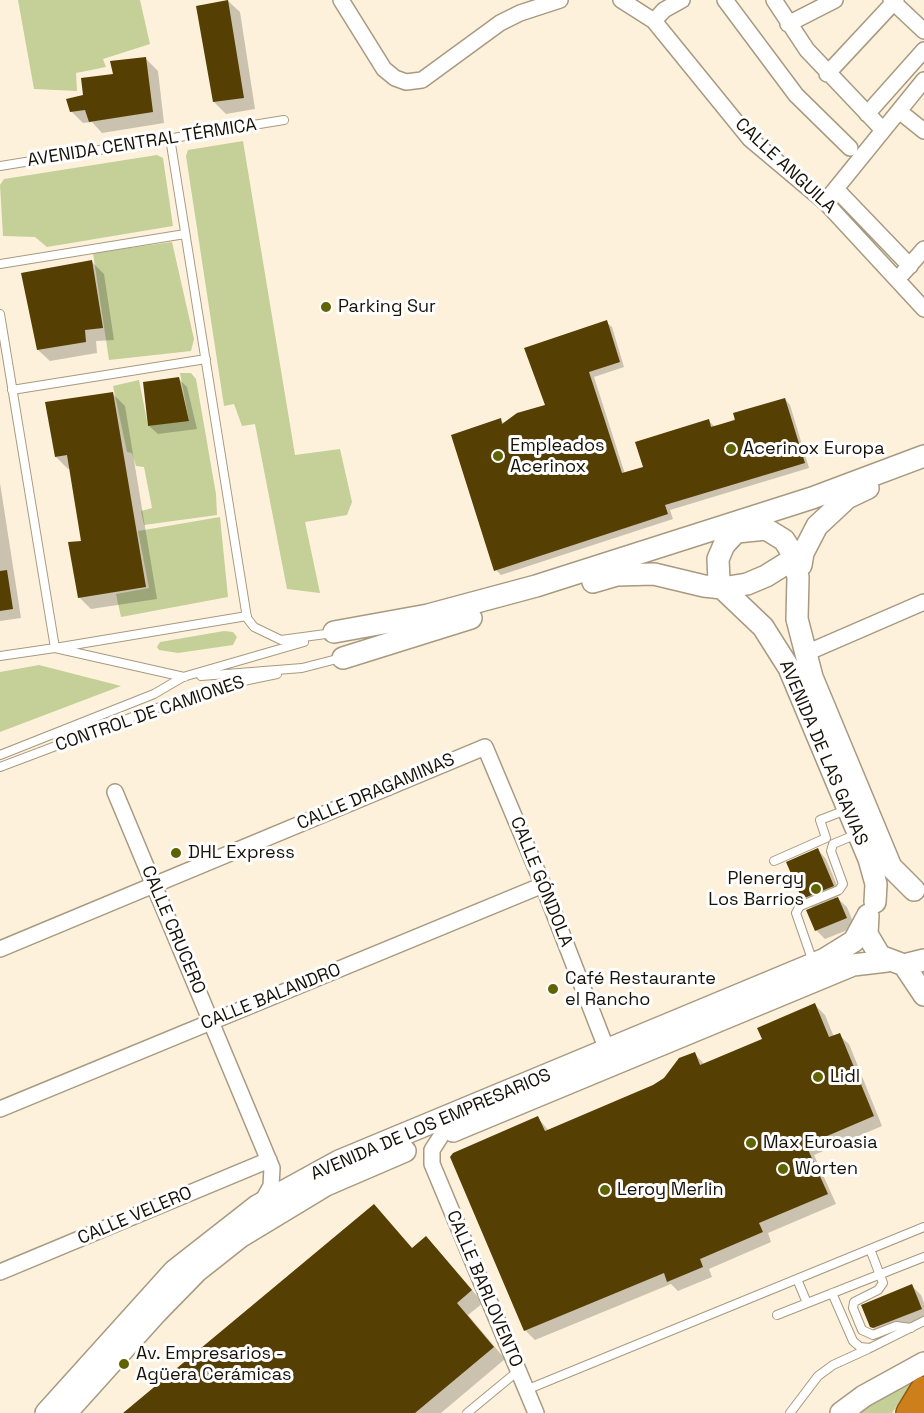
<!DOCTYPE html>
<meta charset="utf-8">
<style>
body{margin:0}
canvas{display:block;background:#fdf1db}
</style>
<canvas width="924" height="1413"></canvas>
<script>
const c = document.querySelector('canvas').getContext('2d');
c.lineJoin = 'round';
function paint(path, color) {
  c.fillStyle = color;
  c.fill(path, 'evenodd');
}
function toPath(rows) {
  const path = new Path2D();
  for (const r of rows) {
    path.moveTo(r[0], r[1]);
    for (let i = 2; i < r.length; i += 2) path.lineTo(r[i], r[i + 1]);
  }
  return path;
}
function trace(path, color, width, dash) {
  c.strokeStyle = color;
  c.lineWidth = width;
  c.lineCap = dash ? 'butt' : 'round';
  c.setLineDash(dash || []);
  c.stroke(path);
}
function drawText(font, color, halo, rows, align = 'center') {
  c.font = font + ' "Space Grotesk",sans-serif';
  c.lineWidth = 6;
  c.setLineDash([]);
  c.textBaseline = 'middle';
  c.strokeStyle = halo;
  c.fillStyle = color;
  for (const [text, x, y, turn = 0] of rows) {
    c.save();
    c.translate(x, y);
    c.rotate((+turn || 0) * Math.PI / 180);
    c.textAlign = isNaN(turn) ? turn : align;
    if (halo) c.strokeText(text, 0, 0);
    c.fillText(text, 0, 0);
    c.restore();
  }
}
const green = toPath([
 [18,0,140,0,150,44,103,59,106,67,76,73,77,91,34,89],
 [243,141,295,455,340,449,352,502,347,515,305,522,320,593,287,589,255,424,242,426,234,404,224,406,186,156,188,150],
 [157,155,163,158,173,226,47,247,35,237,3,236,0,185,4,179],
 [172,242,194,339,191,351,109,360,93,253],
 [180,373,191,373,196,379,216,494,217,515,144,525,141,511,152,508,144,467,136,466,132,453,127,452,113,386,139,380,148,426,189,420],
 [220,517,228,597,121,617,116,594,149,588,138,531],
 [224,631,233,632,237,637,233,645,178,653,159,650,157,647,160,642],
 [39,665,121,686,0,732,0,672],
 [917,1375,892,1413,853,1413]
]);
const shadow = toPath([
 [228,1,240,12,255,109,226,114,214,102],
 [146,59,158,71,164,123,102,133,92,122,83,123,71,111,115,75],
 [92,262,104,274,114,340,96,341,97,353,50,361,38,350],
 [606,322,612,327,624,367,594,377,625,474,645,468,709,421,715,427,785,399,790,405,809,468,670,510,673,519,501,575,496,570,500,420,505,424,547,406],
 [178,378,187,387,197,429,158,434,149,426],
 [113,394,125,406,157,599,91,609,79,597,83,542,71,468,68,469,56,457],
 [0,483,21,618,0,621],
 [818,850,826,859,841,895,836,897,847,907,855,927,825,939,816,930,813,909,803,898],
 [815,1005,825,1015,834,1037,839,1035,849,1044,882,1126,814,1155,836,1204,768,1233,771,1242,709,1269,712,1277,678,1291,671,1284,535,1340,525,1330,538,1118,549,1131,653,1087,694,1053,705,1065,764,1040],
 [374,1206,413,1249,426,1238,438,1250,483,1303,468,1315,505,1359,441,1413,125,1413],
 [912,1286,921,1295,924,1303,924,1320,881,1335,871,1326]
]);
const building = toPath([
 [228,0,244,98,213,102,196,6],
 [146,57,153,112,89,122,85,110,70,112,66,99,83,95,81,78,113,74,110,61],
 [92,260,103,328,85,330,86,342,37,350,21,273],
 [607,320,620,362,589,372,622,473,643,467,635,442,709,419,711,427,735,420,733,413,785,398,805,463,665,505,668,514,494,571,451,435,501,418,502,424,517,413,545,405,524,348],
 [179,377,189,421,148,426,143,382],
 [113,392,146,587,78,598,68,542,81,541,67,455,55,457,45,402],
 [7,570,13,609,0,611,0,571],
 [818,848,834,886,802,899,786,862],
 [838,897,847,918,815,931,806,910],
 [815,1003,829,1037,840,1033,874,1116,806,1145,828,1194,759,1223,763,1232,700,1259,703,1267,667,1282,664,1273,524,1331,450,1157,453,1153,538,1116,545,1131,653,1085,664,1078,679,1058,695,1052,700,1065,762,1039,757,1028],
 [374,1204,412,1248,426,1236,472,1290,457,1303,494,1347,415,1413,123,1413],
 [912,1284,922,1309,873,1328,870,1327,861,1305]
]);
const lane = toPath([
 [170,138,247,618,254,627,281,640,333,633],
 [0,166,284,120],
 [0,264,185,234],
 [0,314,55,648,247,616],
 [12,390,206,359],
 [0,656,55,648,184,677],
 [201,676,302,668,341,658],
 [0,755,154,694,183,677,304,642],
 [0,767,151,710,229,684,277,674],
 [774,861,826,838,820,820,846,810],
 [813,962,796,913,800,906,839,890,843,884,831,851,833,844,857,834],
 [870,1249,883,1283,878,1290,854,1302,853,1308,862,1330,873,1335,896,1326,911,1328],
 [797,1279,807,1303],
 [832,1293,853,1341,860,1347,870,1348,924,1321],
 [777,1315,924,1257],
 [526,1390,924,1227],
 [467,1413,518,1371],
 [790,1413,818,1376,833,1365,868,1349]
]);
const street = toPath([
 [341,0,384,69,395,78,406,82,422,80,500,23,520,13,560,0],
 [621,0,654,21,750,139,825,202,924,309],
 [725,0,796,95,850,148],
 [774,0,807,50,883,130],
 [891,0,924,31],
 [654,21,664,10,682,0],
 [788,24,835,0],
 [827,74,896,0],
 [899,111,924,131],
 [867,114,924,50],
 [836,189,910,266],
 [825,202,924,80],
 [903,273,924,249],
 [804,654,924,602],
 [115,792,272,1168,271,1186,262,1202],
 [0,949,485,747,543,885,607,1050],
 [0,1109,543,885],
 [441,1136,432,1150,432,1164,536,1413],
 [0,1272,269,1160]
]);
const secondary = toPath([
 [749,525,736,532,724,545,718,559,719,581,722,588,763,627,789,668,869,859,876,884,875,902],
 [737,532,766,529,784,540,791,551,798,577,797,619,812,677,891,867,914,890],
 [801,565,803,553,817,526,847,498,868,488],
 [593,582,617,575,654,574,704,586,722,588,747,584,766,576,803,553],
 [334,632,428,615,536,586,812,498,924,456],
 [343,658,471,618],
 [868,915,867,934,880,956,904,965,924,960],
 [904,965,924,995],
 [453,1131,853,965,887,961],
 [46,1413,174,1271,257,1206,339,1161,825,959,854,941,867,917],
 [66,1413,156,1313,197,1271,240,1237,326,1185,405,1151],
 [841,1413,864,1396,924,1363]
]);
const highway = toPath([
 [910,1413,924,1390]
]);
const markers = [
 [326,307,6,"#5f6400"],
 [731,449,6,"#5f6400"],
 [498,456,6,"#5f6400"],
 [176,853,6,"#5f6400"],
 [816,889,6,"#5f6400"],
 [553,989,6,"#5f6400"],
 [818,1077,6,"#5f6400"],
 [751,1143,6,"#5f6400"],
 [783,1169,6,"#5f6400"],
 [605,1190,6,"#5f6400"],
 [124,1364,6,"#5f6400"]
];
const streetNames = [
 ["AVENIDA CENTRAL TÉRMICA",142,143,-9],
 ["CALLE ANGUILA",785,166,43],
 ["CONTROL DE CAMIONES",150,714,-19],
 ["AVENIDA DE LAS GAVIAS",823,753,67],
 ["CALLE DRAGAMINAS",376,792,-23],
 ["CALLE GÓNDOLA",541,882,68],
 ["CALLE CRUCERO",173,930,67],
 ["CALLE BALANDRO",271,997,-22],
 ["AVENIDA DE LOS EMPRESARIOS",431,1125,-23],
 ["CALLE VELERO",135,1216,-23],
 ["CALLE BARLOVENTO",484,1289,67]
];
const poiNames = [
 ["Parking Sur",338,307],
 ["Empleados",510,446],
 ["Acerinox",510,467],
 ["Acerinox Europa",743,449],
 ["DHL Express",188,853],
 ["Plenergy",804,879,"right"],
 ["Los Barrios",804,900,"right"],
 ["Café Restaurante",565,979],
 ["el Rancho",565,1000],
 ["Lidl",830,1077],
 ["Max Euroasia",763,1143],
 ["Worten",795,1169],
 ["Leroy Merlin",617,1190],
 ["Av. Empresarios -",136,1354],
 ["Agüera Cerámicas",136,1375]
];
paint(green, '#c4d097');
paint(shadow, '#0003');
paint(building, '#563f03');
trace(lane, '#a89a80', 10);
trace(street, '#a89a80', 18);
trace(secondary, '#a89a80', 24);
trace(highway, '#8d5914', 30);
trace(lane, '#fff', 8);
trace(street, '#fff', 15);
trace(secondary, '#fff', 21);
trace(highway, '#cd7f1b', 27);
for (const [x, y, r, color] of markers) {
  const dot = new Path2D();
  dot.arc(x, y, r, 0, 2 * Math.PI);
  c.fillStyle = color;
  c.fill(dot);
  trace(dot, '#fff', 2);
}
drawText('18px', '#171208', '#fff', streetNames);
drawText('18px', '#171208', '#fff', poiNames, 'left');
</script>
